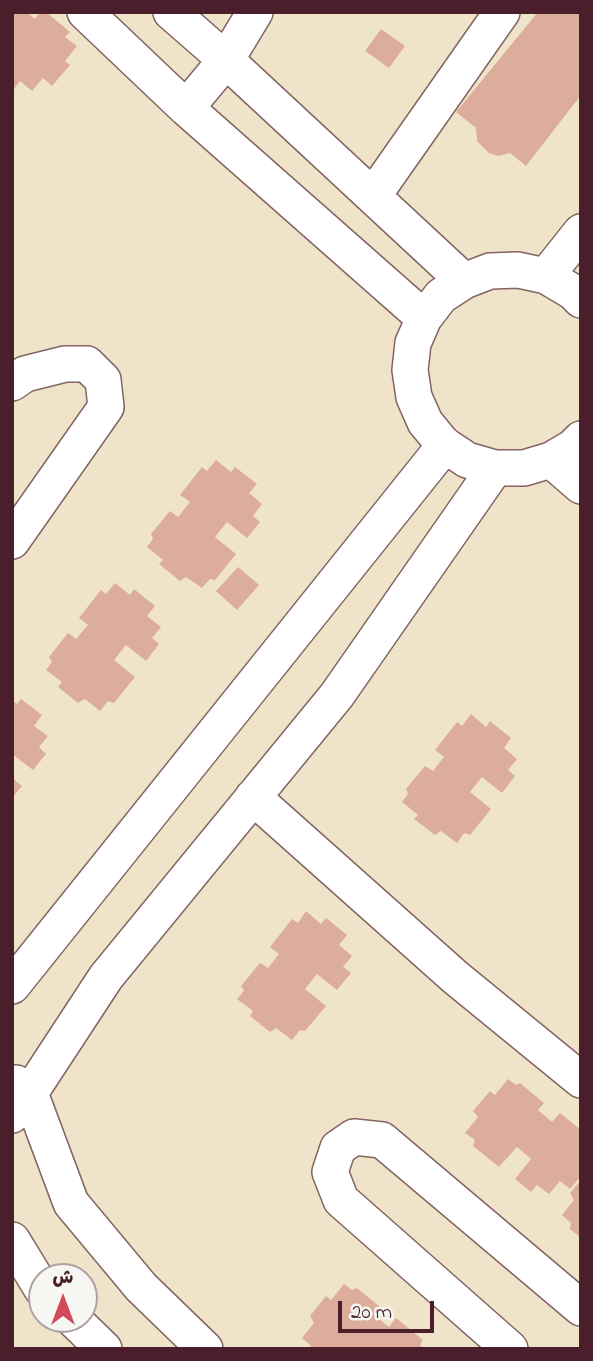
<!DOCTYPE html>
<meta charset="utf-8">
<style>
body{margin:0}
#map{position:relative;width:593px;height:1361px;overflow:hidden;background:#efe4c9;font-family:"Indie Flower","Playpen Sans Arabic",sans-serif}
canvas{display:block}
.frame{position:absolute;inset:0;border:14px solid #4a1f2b;pointer-events:none}
.north{position:absolute;left:28px;top:1263px;width:70px;height:70px;box-sizing:border-box;background:#f6f6f2;border:2px solid #b1a0a2;border-radius:50%;rotate:0deg;font-size:19px;font-weight:700;line-height:28px;text-align:center;color:#4a1f2b}
.north::after{content:'';display:block;margin:auto;width:24px;height:32px;background:#d1495b;clip-path:polygon(50% 0,100% 100%,50% 72%,0 100%)}
.scale{position:absolute;left:338px;top:1301px;width:96px;height:32px;box-sizing:border-box;border:4px solid #4a1f2b;border-top:0;padding-left:9px;font-size:21px;line-height:24px;white-space:nowrap;color:#4a1f2b;-webkit-text-stroke:5px #f6f6f2;paint-order:stroke}
</style>
<div id="map">
<canvas width="593" height="1361"></canvas>
<div class="frame"></div>
<div class="north">ش</div>
<div class="scale">20 m</div>
</div>
<script>
const c = document.querySelector('canvas').getContext('2d');
c.lineJoin = 'round';
function paint(path, color) {
  c.fillStyle = color;
  c.fill(path, 'evenodd');
}
function toPath(rows) {
  const path = new Path2D();
  for (const r of rows) {
    path.moveTo(r[0], r[1]);
    for (let i = 2; i < r.length; i += 2) path.lineTo(r[i], r[i + 1]);
  }
  return path;
}
function trace(path, color, width, dash) {
  c.strokeStyle = color;
  c.lineWidth = width;
  c.lineCap = dash ? 'butt' : 'round';
  c.setLineDash(dash || []);
  c.stroke(path);
}
const building = toPath([
 [12,12,27,12,35,19,40,12,46,12,70,32,65,37,77,46,65,61,70,65,52,86,43,78,32,91,20,81,14,89,12,87,12,58,14,56,12,55],
 [538,12,581,12,581,95,526,166,510,153,498,156,489,153,477,141,476,128,456,112],
 [381,29,405,46,389,68,365,51],
 [216,460,231,472,235,467,257,484,249,493,262,504,253,516,260,522,247,538,227,522,215,537,236,554,215,580,210,579,202,588,186,577,180,581,159,564,163,560,147,547,153,539,151,534,170,511,178,517,190,502,180,495,202,467,207,471],
 [238,567,259,585,237,610,216,591],
 [115,583,130,595,134,589,155,606,147,616,161,627,152,638,159,644,146,661,126,645,114,660,135,677,114,703,108,701,100,711,85,699,78,703,58,687,62,682,46,670,52,662,49,657,68,633,76,639,88,625,79,618,101,590,106,594],
 [21,699,42,715,34,726,48,736,39,747,46,754,33,770,12,754,12,700,17,704],
 [471,714,486,727,490,721,511,738,504,748,517,759,508,770,515,776,502,793,482,777,470,792,491,809,470,835,464,833,457,843,441,831,435,835,414,819,418,815,402,802,408,794,406,789,425,766,433,771,444,757,435,750,457,722,462,726],
 [12,778,22,786,12,798],
 [306,911,321,924,326,918,347,935,339,945,352,956,343,967,351,973,337,990,317,974,305,989,326,1006,305,1031,300,1030,292,1040,276,1028,270,1032,250,1016,253,1011,237,999,244,991,241,986,260,963,268,968,279,954,270,947,292,919,298,923],
 [508,1079,516,1085,520,1083,544,1103,538,1110,552,1122,560,1113,581,1130,581,1176,570,1189,560,1181,549,1194,537,1185,531,1192,515,1179,531,1159,517,1147,499,1167,473,1146,475,1140,465,1133,478,1117,473,1111,490,1091,495,1095],
 [581,1180,581,1238,570,1229,571,1223,562,1215,574,1200,570,1193],
 [344,1284,352,1290,357,1288,380,1307,374,1315,389,1327,396,1318,423,1340,420,1345,424,1349,311,1349,311,1346,302,1338,314,1323,310,1316,326,1296,331,1300]
]);
const minor = toPath([
 [85,12,186,108,424,318],
 [171,12,226,60,464,281],
 [186,108,226,60,255,12],
 [373,196,502,12],
 [546,276,581,232],
 [581,300,573,292,546,276,518,270,490,271,464,281,441,296,424,318,413,343,410,370,414,397,425,422,443,444,467,460,495,468,524,468,551,460,573,447,581,439],
 [12,383,25,374,65,364,87,364,103,380,106,407,12,541],
 [551,460,581,486],
 [253,797,455,977,581,1080],
 [12,986,445,445],
 [16,1083,30,1093,71,1203,141,1287,205,1349],
 [12,1115,30,1093,106,977,337,695,495,468],
 [12,1240,42,1289],
 [73,1319,104,1349],
 [510,1349,341,1200,330,1172,338,1148,354,1137,382,1140,581,1308]
]);
paint(building, '#dcad9a');
trace(minor, '#846462', 38);
trace(minor, '#fff', 35);
</script>
